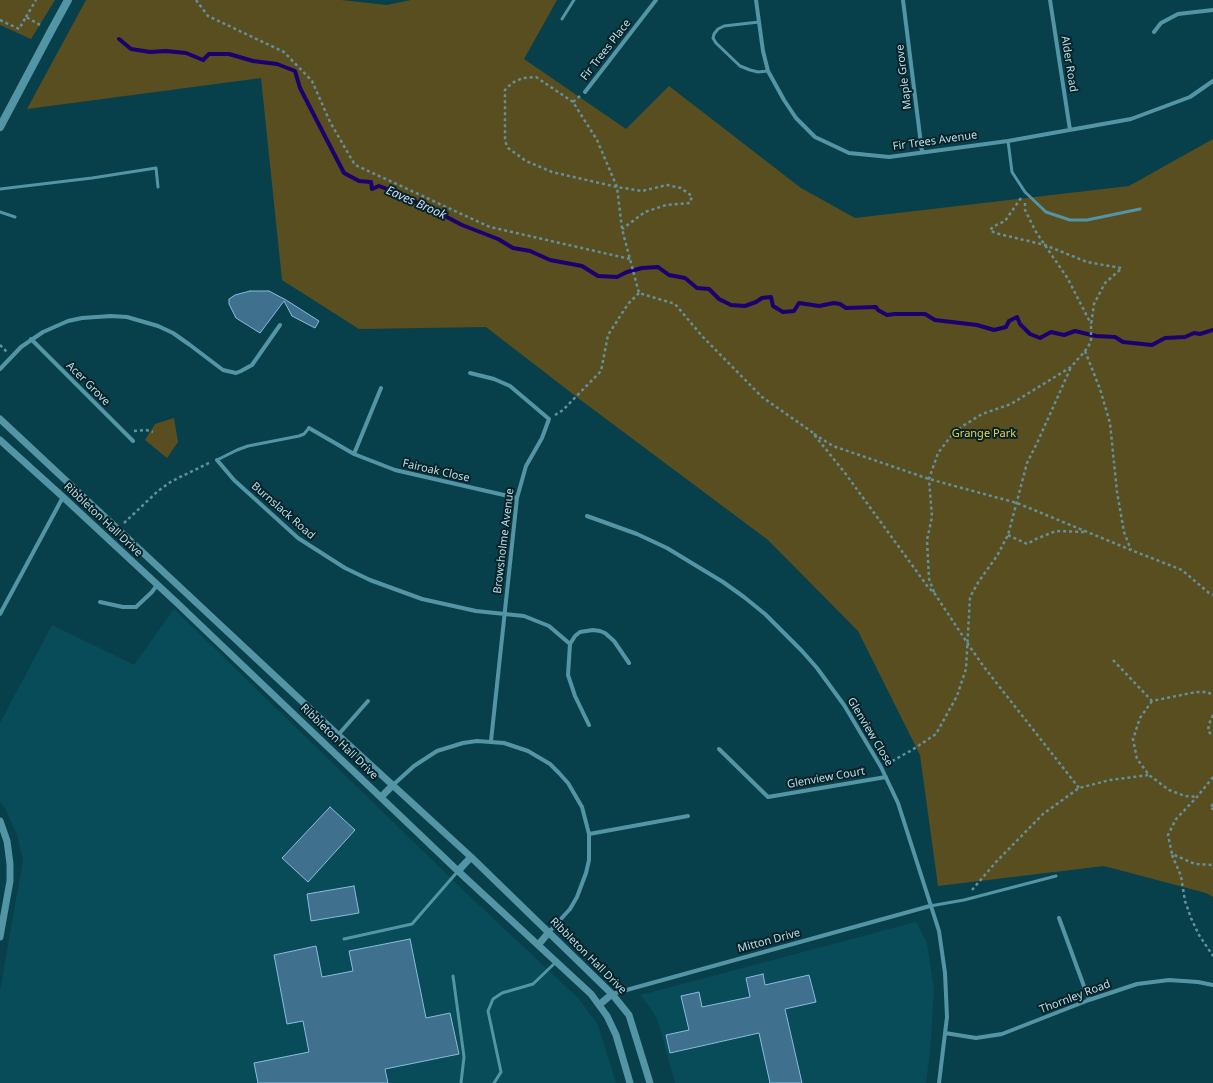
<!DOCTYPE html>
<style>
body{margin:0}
canvas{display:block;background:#073f4b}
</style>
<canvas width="1213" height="1083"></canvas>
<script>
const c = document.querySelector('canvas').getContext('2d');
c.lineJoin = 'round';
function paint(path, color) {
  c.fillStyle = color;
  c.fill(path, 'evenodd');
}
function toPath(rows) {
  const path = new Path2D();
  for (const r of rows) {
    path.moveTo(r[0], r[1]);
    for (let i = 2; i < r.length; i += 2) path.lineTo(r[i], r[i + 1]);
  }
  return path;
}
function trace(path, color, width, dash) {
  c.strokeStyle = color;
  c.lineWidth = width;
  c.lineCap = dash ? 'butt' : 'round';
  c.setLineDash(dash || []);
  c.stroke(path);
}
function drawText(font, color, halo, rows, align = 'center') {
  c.font = font + ' "Noto Sans",sans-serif';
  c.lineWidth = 4;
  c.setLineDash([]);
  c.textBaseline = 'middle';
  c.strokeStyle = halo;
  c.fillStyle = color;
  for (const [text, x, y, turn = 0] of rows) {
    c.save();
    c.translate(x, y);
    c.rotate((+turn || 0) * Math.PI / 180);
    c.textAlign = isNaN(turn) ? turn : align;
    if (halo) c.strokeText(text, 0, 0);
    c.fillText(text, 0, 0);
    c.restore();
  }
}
const built = toPath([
 [174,609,463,890,579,999,598,1025,616,1083,0,1083,0,991,23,860,17,835,5,808,0,802,0,723,52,625,134,665],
 [916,922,927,943,934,990,930,1051,926,1083,675,1083,657,1018,641,995]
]);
const green = toPath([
 [0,0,55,0,31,39,0,25],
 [86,0,341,0,387,5,411,0,557,0,524,59,626,129,669,86,801,188,855,218,1129,186,1213,139,1213,897,1206,893,1104,866,938,886,920,755,858,631,768,540,578,398,486,327,359,329,282,280,261,78,27,109],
 [174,418,178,442,167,458,145,440,155,424]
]);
const stream = toPath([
 [119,39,131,49,150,52,166,51,186,53,203,60,209,54,229,54,253,61,277,64,295,71,300,88,344,173,359,181,371,182,372,189,379,186,400,194,408,199,424,205,462,225,498,239,513,248,530,251,550,260,582,266,598,276,617,277,627,272,642,268,658,267,669,275,685,278,697,288,709,289,719,299,731,305,745,306,756,302,762,298,771,297,773,306,783,312,794,311,799,303,819,306,834,303,840,304,846,308,876,307,878,310,887,315,895,314,925,314,935,320,977,325,994,330,1006,327,1009,321,1017,317,1020,324,1030,334,1040,338,1051,332,1064,335,1075,331,1096,336,1115,337,1123,342,1152,345,1165,338,1185,337,1194,333,1200,334,1213,330]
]);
const building = toPath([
 [250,291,269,291,286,300,319,321,315,328,292,316,284,301,260,333,236,318,229,304,229,299,235,295,250,291],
 [330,807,355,830,308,882,282,858,330,807],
 [354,886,359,913,311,921,307,894,354,886],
 [410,939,426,1018,450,1013,459,1054,385,1069,388,1083,258,1083,254,1063,309,1052,303,1021,287,1024,274,955,316,946,322,977,353,971,349,951,410,939],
 [763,974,765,985,809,975,816,1002,785,1009,802,1083,770,1083,759,1033,670,1053,666,1035,689,1030,681,996,699,992,702,1007,750,997,746,978,763,974]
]);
const path = toPath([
 [196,0,208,16,284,52,312,81,330,122,355,165,490,227,630,259],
 [26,17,36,0],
 [0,20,19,29,26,17,42,26],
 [580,96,573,102,597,140,617,187,622,229,639,293,675,304,702,336,762,397,812,432,845,473,928,587,935,594,968,644,984,667,1079,788],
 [573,102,536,77,523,78,512,83,505,90,505,141,508,148,526,161,552,172,617,187,642,191,667,185,681,188,692,196,690,203,666,205,645,212,622,229],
 [1021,198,1005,221,994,226,990,230,995,233,1045,245,1087,262,1121,268],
 [1025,203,1025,210,1036,232,1068,279,1091,324],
 [0,345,7,352],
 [1085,351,1100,389,1110,423,1117,492,1124,532,1131,550],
 [555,415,563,410,601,371,608,335,628,304,639,293],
 [134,431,146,430,153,432],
 [814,434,833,446,929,479,1017,503,1131,550,1182,570,1209,593,1213,595],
 [124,523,158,491,172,481,211,462],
 [1008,535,1027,544,1036,539,1056,531,1084,532],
 [934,592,929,579,927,540,932,517,929,479,938,453,955,431,982,414,1011,404,1071,367,1085,351,1091,342,1091,325,1094,304,1105,283,1122,268],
 [1113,660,1152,701,1196,692,1208,692,1213,696],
 [1152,701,1140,718,1133,739,1137,759,1149,775,1169,790,1185,796,1197,797],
 [1213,715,1209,724,1208,731,1213,736],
 [887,764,912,750,936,734,957,696,966,669,970,597,979,581,997,556,1008,535,1027,463,1038,441,1071,367],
 [1213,777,1197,797,1176,819,1168,835,1172,854,1195,864,1213,865],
 [1213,804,1210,808,1213,809],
 [1172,855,1181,876,1185,901,1191,918,1199,935,1213,956],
 [972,890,996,862,1043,814,1079,788,1110,780,1149,775]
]);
const service = toPath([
 [562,19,574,0],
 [759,22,724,26,718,29,714,34,713,38,716,43,740,66,750,70,758,72,768,71],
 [1008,141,1012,172,1025,192,1046,212,1070,220,1087,220,1140,209],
 [0,189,92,178,156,168,158,187],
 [0,212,15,217],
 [217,460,237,450,248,446,299,436,304,434,309,428],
 [930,906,964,900,1056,876],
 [344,939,412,924,458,871],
 [453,976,464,1057,461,1083],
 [494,1083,501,1072,488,1011,493,999,502,993,533,984,556,962]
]);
const minor = toPath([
 [756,0,763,51,768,71,784,100,796,118,815,137,849,153,889,157,1008,141,1131,119,1190,97,1213,81],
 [903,0,922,152],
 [1050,0,1070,130],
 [1154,32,1161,23,1178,14,1213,10],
 [585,92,656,0],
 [31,339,133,441],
 [0,369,21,347,43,332,68,321,82,318,111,316,127,317,158,326,173,333,190,345,223,370,236,373,241,371,252,365,280,325],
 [470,373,494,379,510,386,549,419,542,438,526,466,517,498,491,741],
 [381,388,354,454,395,470,517,498],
 [309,428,354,454],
 [217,460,234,480,298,538,345,568,370,580,422,599,476,611,524,616,549,626,570,644,575,636,580,632,593,630,600,631,605,633,614,641,629,663],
 [587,516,637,534,667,548,723,582,744,597,765,614,802,651,817,668,844,705,881,767,898,803,939,931,945,973,947,1017,939,1083],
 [100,602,123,607,136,607,152,592,157,585],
 [0,614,63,497],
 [570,644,568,675,575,696,589,725],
 [338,735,368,701],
 [719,749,768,797,886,777],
 [393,785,414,766,437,751,463,743,477,741,504,743,528,751,550,764,559,773,568,783,582,807,589,834,589,860,586,873,577,897,570,909,549,932],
 [589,834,688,816],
 [1059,918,1089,1000],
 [612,994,930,906],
 [945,1033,976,1038,1002,1034,1089,1000,1137,984,1169,980,1198,982,1213,985]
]);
const tertiary = toPath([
 [0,419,338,735,471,857,612,994,629,1015,650,1083],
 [0,440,63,497,176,602,458,871,591,994,607,1016,616,1035,630,1083],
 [381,797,393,785],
 [0,821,7,841,10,864,10,881,0,937],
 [458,871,471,857],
 [539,944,549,932],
 [599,1005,612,994]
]);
const secondary = toPath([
 [0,127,51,31,68,0]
]);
const streetNames = [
 ["Fir Trees Place",606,50,-52],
 ["Alder Road",1069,64,81],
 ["Maple Grove",904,77,-97],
 ["Fir Trees Avenue",935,141,-8],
 ["Acer Grove",88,384,45],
 ["Fairoak Close",436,471,13],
 ["Burnslack Road",283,511,41],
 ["Ribbleton Hall Drive",103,520,43],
 ["Browsholme Avenue",504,541,-83],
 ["Glenview Close",870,732,59],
 ["Ribbleton Hall Drive",339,742,44],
 ["Glenview Court",826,778,-10],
 ["Mitton Drive",769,941,-15],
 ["Ribbleton Hall Drive",588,956,45],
 ["Thornley Road",1075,997,-21]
];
const parkNames = [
 ["Grange Park",984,434]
];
const waterNames = [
 ["Eaves Brook",416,203,24]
];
paint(built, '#084c5a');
paint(green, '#594e1f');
trace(stream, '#1b006f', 4);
paint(building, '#3f718e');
trace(building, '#89bddd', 1);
trace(path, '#64909b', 2.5, [3, 3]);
trace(service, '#5394a5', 3);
trace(minor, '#5394a5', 4);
trace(tertiary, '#5394a5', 7);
trace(secondary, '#5394a5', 8);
drawText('11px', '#bddde6', '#07232a', streetNames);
drawText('11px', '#eed047', '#07232a', parkNames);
drawText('italic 12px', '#d6dbf7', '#07232a', waterNames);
</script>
